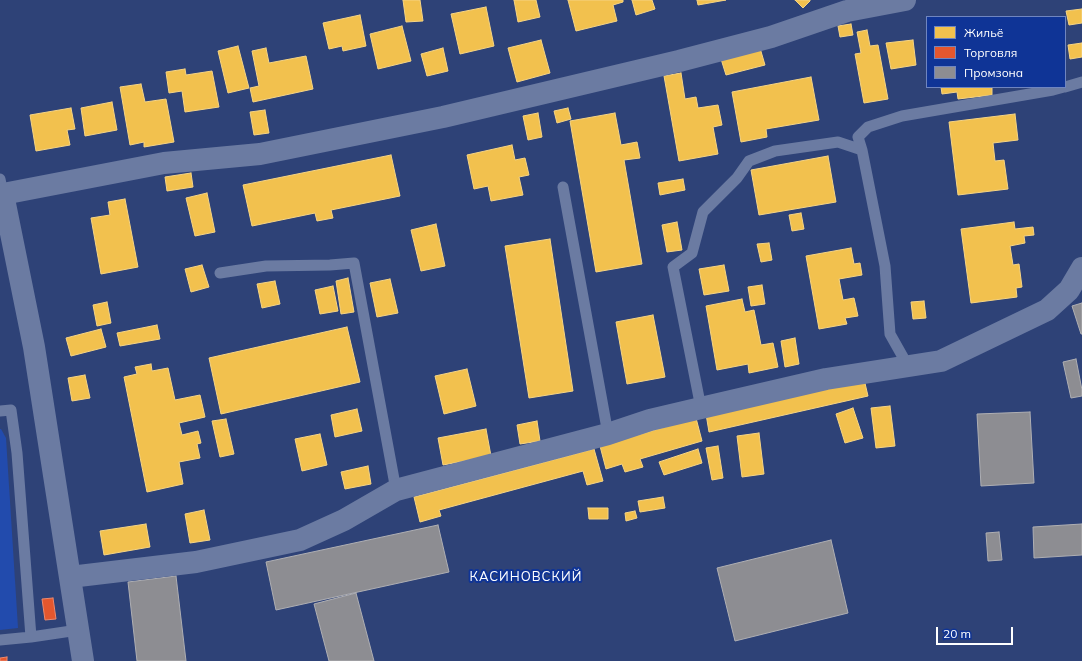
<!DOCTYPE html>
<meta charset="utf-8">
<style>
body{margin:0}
#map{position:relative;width:1082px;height:661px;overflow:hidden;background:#2e4277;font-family:Mulish,sans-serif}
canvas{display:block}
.legend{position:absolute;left:926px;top:16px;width:140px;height:72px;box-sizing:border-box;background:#0f3496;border:1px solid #6f85c0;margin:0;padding:5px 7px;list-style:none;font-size:12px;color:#fff}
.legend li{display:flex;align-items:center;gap:8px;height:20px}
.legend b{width:20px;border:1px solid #6f85c0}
.scale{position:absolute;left:936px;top:627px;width:77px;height:18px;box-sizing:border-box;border:2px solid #fff;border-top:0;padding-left:5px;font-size:12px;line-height:14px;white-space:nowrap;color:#fff;-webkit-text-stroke:3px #0f3496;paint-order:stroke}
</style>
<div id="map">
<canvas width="1082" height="661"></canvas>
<ul class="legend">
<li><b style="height:11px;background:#f2c14e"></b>Жильё</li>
<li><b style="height:11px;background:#e4572e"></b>Торговля</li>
<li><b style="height:11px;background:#8d8d92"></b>Промзона</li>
</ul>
<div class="scale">20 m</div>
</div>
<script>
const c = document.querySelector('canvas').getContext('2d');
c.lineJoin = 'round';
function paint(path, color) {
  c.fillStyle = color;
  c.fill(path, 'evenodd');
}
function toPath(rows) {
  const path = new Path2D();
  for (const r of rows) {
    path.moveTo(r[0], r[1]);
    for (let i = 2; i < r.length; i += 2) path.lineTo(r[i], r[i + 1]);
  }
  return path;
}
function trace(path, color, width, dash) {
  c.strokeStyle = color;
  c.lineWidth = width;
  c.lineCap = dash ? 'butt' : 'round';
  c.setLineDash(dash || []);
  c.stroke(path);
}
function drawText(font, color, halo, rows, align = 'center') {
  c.font = font + ' Mulish,sans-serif';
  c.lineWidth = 4;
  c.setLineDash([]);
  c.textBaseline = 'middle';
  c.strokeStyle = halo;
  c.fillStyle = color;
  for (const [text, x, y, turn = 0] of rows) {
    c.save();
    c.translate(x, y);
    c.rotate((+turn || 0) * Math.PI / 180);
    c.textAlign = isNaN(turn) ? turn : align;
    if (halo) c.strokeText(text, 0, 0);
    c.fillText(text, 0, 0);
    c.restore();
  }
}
const green = toPath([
 [0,429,1,429,6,438,18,628,0,630]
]);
const homes = toPath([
 [403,0,420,0,423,21,406,22,403,0],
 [514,0,536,0,540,17,518,22,514,0],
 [568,0,623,0,623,2,613,5,617,21,576,31,568,0],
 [632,0,652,0,655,9,636,15,632,0],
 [697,0,726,0,698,5,697,0],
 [795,0,810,0,810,1,803,8,795,0],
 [486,7,494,46,460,54,451,14,486,7],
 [1082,9,1082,23,1069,25,1066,11,1082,9],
 [360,15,366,46,343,51,342,46,329,49,323,23,360,15],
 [851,24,853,35,840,37,838,26,851,24],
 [402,26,411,61,378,69,370,34,402,26],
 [867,30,870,46,878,45,888,99,864,103,855,54,861,53,857,32,867,30],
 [541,40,550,73,517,82,508,48,541,40],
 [913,40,916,65,891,69,886,43,913,40],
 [1082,43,1082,57,1070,59,1068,45,1082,43],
 [238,46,249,88,228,93,218,51,238,46],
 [266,48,269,63,306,56,313,89,253,102,250,88,259,86,252,51,266,48],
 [443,48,448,71,427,76,421,54,443,48],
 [760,48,765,65,726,75,721,59,760,48],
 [185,69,186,75,212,71,219,107,185,112,182,91,169,93,166,72,185,69],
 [681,73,685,99,696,97,698,108,718,105,722,125,713,127,718,154,679,161,664,76,681,73],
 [811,77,819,120,766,129,767,137,741,142,732,92,811,77],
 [141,84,145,102,166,99,174,142,144,147,144,142,130,145,120,87,141,84],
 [941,87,992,87,992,95,958,99,957,92,942,94,941,87],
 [112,102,117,130,85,136,81,108,112,102],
 [71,108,75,129,67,130,70,145,36,151,30,115,71,108],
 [568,108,571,119,557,123,554,111,568,108],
 [265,110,269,133,254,135,250,112,265,110],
 [538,113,542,137,528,140,523,116,538,113],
 [615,113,621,145,637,142,640,158,624,160,642,264,596,272,570,121,615,113],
 [1015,114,1018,140,993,143,995,161,1004,160,1008,189,958,195,949,122,1015,114],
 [512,145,515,160,525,158,529,175,519,177,523,195,491,201,488,186,474,189,467,155,512,145],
 [391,155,400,196,331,210,333,218,317,221,315,213,252,226,243,185,391,155],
 [828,156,836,202,759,215,751,170,828,156],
 [191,173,193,187,167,191,165,177,191,173],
 [683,179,685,190,660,195,658,183,683,179],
 [207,193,215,232,195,236,186,198,207,193],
 [125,199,138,267,101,274,91,218,110,215,108,202,125,199],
 [801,213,804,229,792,231,789,215,801,213],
 [677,222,682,250,667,252,662,225,677,222],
 [1014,222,1015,229,1033,227,1034,235,1024,236,1025,243,1010,246,1013,265,1019,264,1022,287,1016,288,1017,297,971,303,961,229,1014,222],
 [436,224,445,266,421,271,411,230,436,224],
 [550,239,573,391,529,398,505,246,550,239],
 [769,243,772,260,761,262,757,244,769,243],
 [851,248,854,264,860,263,862,275,839,279,843,300,854,298,858,316,845,318,847,324,819,329,806,256,851,248],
 [202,265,209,287,191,292,185,269,202,265],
 [724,265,729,291,704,295,699,269,724,265],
 [348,278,354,312,341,314,336,281,348,278],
 [390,279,398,313,377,317,370,283,390,279],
 [275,281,280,304,262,308,257,284,275,281],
 [762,285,765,304,751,306,748,287,762,285],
 [333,286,338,311,320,314,315,290,333,286],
 [742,299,745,312,754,310,761,345,773,343,778,367,749,373,748,364,717,370,706,306,742,299],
 [924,301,926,318,913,319,911,302,924,301],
 [107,302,111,323,97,326,93,305,107,302],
 [653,315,665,377,627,384,616,322,653,315],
 [157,325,160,339,120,346,117,333,157,325],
 [347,327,360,382,221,414,209,358,347,327],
 [101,329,106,347,71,356,66,338,101,329],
 [795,338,799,364,785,367,781,341,795,338],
 [151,364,152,371,168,368,175,400,200,395,205,417,179,423,182,435,198,431,201,443,197,444,200,458,179,462,183,484,147,492,124,377,137,374,135,367,151,364],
 [467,369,476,406,444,414,435,376,467,369],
 [85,375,90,398,72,401,68,378,85,375],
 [864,379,868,396,709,432,706,414,864,379],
 [890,406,895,446,876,448,871,408,890,406],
 [853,408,863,438,845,443,836,414,853,408],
 [357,409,362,431,335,437,331,415,357,409],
 [696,418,702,441,640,459,643,467,625,472,622,464,606,469,600,446,696,418],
 [226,419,234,454,220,457,212,421,226,419],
 [537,421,540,441,520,444,517,425,537,421],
 [486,429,491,456,443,465,438,438,486,429],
 [759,433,764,474,742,477,737,436,759,433],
 [320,434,327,465,302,471,295,439,320,434],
 [718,446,723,478,712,480,706,448,718,446],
 [594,449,603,481,587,485,583,471,439,510,441,516,420,522,414,497,594,449],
 [698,449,702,463,664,475,659,462,698,449],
 [368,466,371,484,345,489,341,472,368,466],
 [663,497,665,508,640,512,638,501,663,497],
 [588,508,608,508,608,519,589,519,588,508],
 [204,510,210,540,190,543,185,514,204,510],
 [635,511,637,518,626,521,625,513,635,511],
 [146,524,150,547,104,555,100,531,146,524]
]);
const shops = toPath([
 [53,598,56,619,45,620,42,599,53,598],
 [7,657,7,661,0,661,0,658,7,657]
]);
const industry = toPath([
 [1082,303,1082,334,1081,334,1072,306,1082,303],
 [1076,359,1082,390,1082,396,1071,398,1063,362,1076,359],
 [1030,412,1034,483,981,486,977,414,1030,412],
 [1082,524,1082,555,1034,558,1033,527,1082,524],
 [438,525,449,572,276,610,266,562,438,525],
 [999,532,1002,560,988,561,986,533,999,532],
 [831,540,848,613,735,641,717,568,831,540],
 [176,576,186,661,137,661,128,582,176,576],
 [356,593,374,661,329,661,314,604,356,593]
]);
const service = toPath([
 [1065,87,1082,82],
 [862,150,858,137,868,127,902,116,1053,90,1064,87],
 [0,179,3,194],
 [563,187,608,434],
 [220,273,266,266,330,265,354,263,396,490],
 [701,408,673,267,692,253,703,212,737,178,749,161,775,151,838,142,862,150,885,266,890,334,908,366],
 [0,411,11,410,17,453,31,637,78,630],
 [0,640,31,637]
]);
const minor = toPath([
 [70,577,196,562,300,540,344,520,396,490,608,434,650,420,701,408,826,379,941,361,1047,310,1069,290,1082,268],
 [83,661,34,347,3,194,164,163,260,154,443,117,679,61,771,37,847,11,905,0]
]);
const quarterNames = [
 ["КАСИНОВСКИЙ",526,577]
];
paint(green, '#224bad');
paint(homes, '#f2c14e');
trace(homes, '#f6d483', 1);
paint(shops, '#e4572e');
trace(shops, '#ec896d', 1);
paint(industry, '#8d8d92');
trace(industry, '#afafb3', 1);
trace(service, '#6b7ba2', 11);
trace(minor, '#6b7ba2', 22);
c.letterSpacing = '1px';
drawText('13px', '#fff', '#0f3496', quarterNames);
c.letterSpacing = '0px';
</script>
